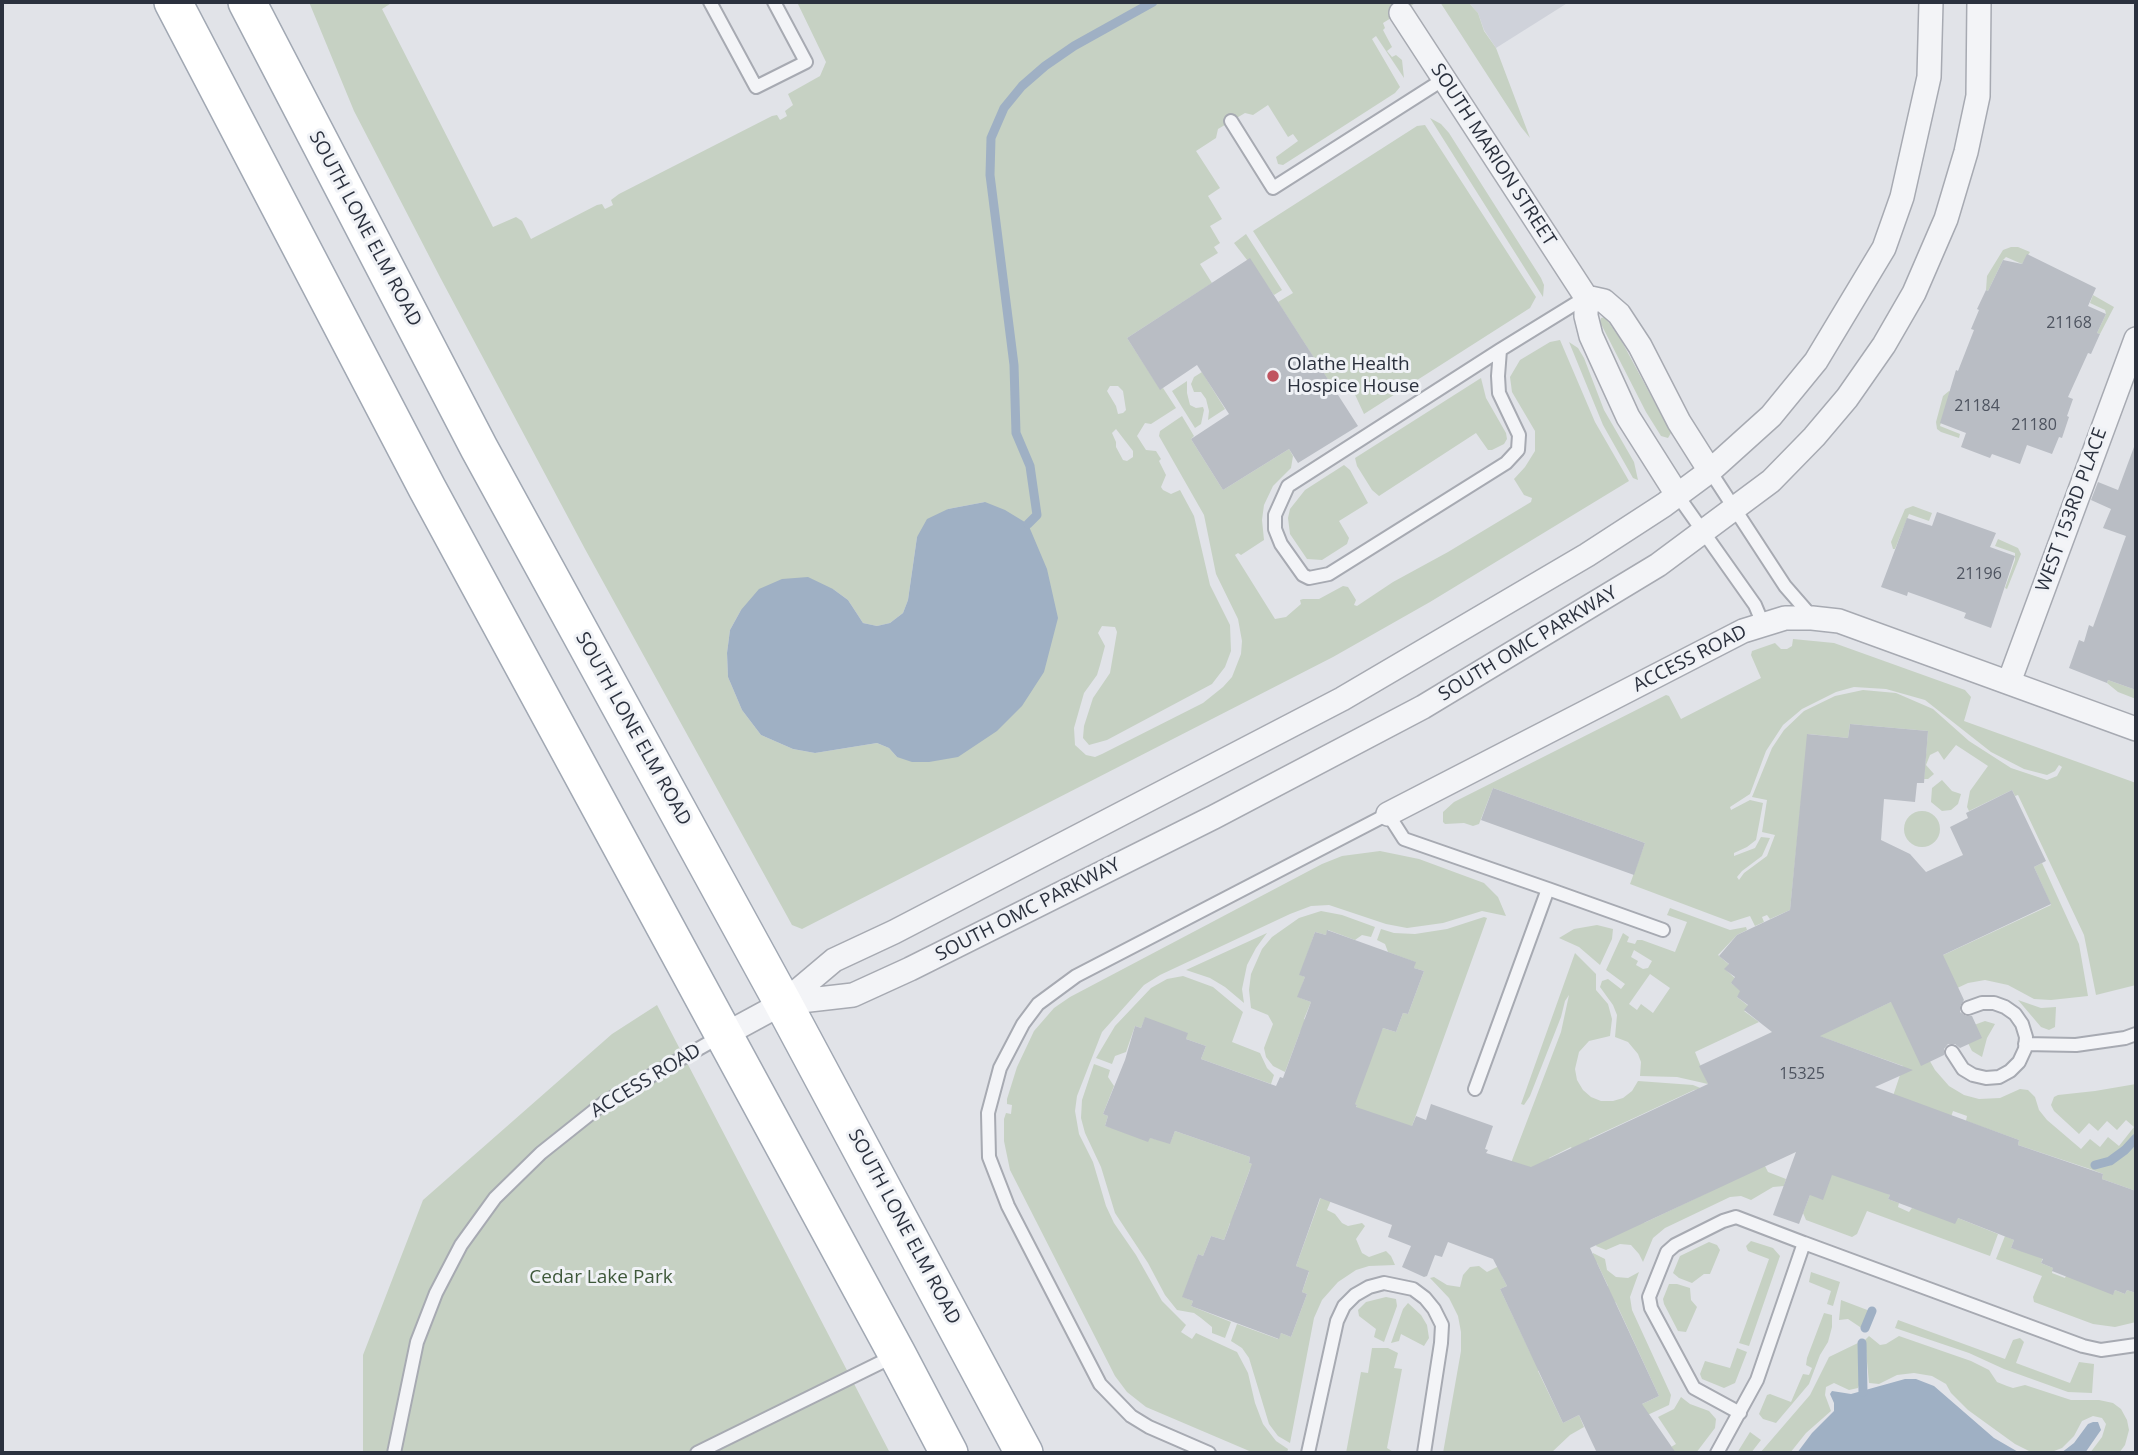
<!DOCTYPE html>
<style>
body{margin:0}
#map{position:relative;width:2138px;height:1455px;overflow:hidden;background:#e1e3e8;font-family:"Open Sans",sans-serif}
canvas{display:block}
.frame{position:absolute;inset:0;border:4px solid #2b313e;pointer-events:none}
</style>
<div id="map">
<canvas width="2138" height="1455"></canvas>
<div class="frame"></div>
</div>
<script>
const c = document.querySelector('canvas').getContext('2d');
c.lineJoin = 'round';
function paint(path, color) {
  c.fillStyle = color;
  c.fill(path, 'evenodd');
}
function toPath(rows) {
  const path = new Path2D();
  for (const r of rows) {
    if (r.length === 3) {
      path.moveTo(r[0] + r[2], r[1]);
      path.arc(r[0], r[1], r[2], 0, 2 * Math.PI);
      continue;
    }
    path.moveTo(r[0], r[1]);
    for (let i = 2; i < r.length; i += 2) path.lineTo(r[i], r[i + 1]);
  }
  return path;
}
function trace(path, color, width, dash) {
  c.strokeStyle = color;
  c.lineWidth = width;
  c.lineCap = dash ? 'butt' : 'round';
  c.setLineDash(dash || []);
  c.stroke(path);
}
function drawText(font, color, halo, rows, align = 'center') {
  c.font = font + ' "Open Sans",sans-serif';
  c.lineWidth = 6;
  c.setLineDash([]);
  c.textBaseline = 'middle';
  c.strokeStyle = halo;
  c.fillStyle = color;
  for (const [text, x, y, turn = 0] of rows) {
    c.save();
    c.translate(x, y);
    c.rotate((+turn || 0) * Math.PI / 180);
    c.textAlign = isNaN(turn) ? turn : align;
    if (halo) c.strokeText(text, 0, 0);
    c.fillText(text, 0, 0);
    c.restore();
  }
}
const built = toPath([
 [1468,2,1569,2,1496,48,1484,30,1478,13]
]);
const green = toPath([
 [309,2,393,2,382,9,493,227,516,217,522,221,531,239,597,205,602,204,605,209,613,205,611,200,619,194,772,116,777,115,780,120,787,116,785,111,793,105,788,94,820,76,826,62,797,2,1417,2,1383,23,1385,28,1383,30,1392,47,1387,51,1392,57,1396,55,1402,60,1404,78,1376,36,1372,39,1400,87,1395,93,1283,165,1278,164,1276,157,1298,141,1293,134,1288,137,1268,105,1253,115,1245,113,1218,129,1216,138,1196,151,1220,188,1208,196,1222,219,1210,226,1220,243,1214,247,1218,253,1200,264,1212,283,1127,338,1160,389,1163,388,1176,408,1151,424,1145,423,1137,436,1146,450,1156,451,1161,459,1159,461,1166,475,1161,487,1163,490,1171,494,1180,490,1194,516,1210,585,1230,625,1231,651,1225,667,1212,684,1107,740,1089,745,1083,738,1084,726,1093,698,1110,673,1117,632,1115,627,1102,626,1098,633,1105,646,1100,665,1097,675,1084,693,1074,728,1075,745,1086,755,1095,757,1102,754,1203,703,1223,687,1232,677,1241,654,1242,641,1238,619,1216,574,1204,515,1159,436,1160,431,1182,416,1194,436,1191,439,1223,490,1289,449,1293,456,1291,468,1273,486,1264,505,1262,520,1264,540,1241,555,1238,553,1235,555,1275,619,1286,617,1301,604,1300,600,1303,599,1319,599,1343,586,1348,587,1356,600,1354,605,1357,606,1393,582,1448,552,1531,502,1532,498,1524,495,1514,479,1525,467,1535,451,1535,431,1512,392,1510,377,1520,360,1550,342,1560,340,1595,422,1629,481,1430,602,1333,657,802,929,792,925,585,549,441,279,354,111],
 [1110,386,1118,386,1123,391,1126,410,1123,413,1118,414,1116,406,1107,391],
 [1116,429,1133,451,1133,457,1127,461,1123,460,1116,447,1116,442,1112,433],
 [985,502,897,757,889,748,877,743,815,753,793,749,761,735,742,710,728,677,727,653,730,630,741,610,833,589,848,600,863,623,877,626,890,623,903,613,908,600,917,537,948,509],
 [1440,2,1468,2,1478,13,1484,31,1496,48,1530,138,1521,127],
 [1430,118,1441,124,1449,133,1541,278,1544,285,1543,297],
 [1425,125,1536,297,1530,308,1364,414,1351,386,1336,392,1278,302,1293,293,1253,231,1417,126],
 [1246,234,1282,290,1274,295,1234,243],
 [2011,247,2018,247,2030,252,2022,264,2006,257,2003,260,1988,291,1986,290,1987,276,2003,250],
 [2093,295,2114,307,2100,334,2097,333,2106,314,2105,310,2090,303],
 [1605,317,1621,340,1669,429,1671,433,1668,438,1661,436,1646,412,1600,322,1601,318],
 [1569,342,1578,348,1584,358,1604,410,1634,462,1638,480,1633,478,1603,425],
 [1202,372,1225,409,1208,420,1209,411,1206,399,1201,392,1194,392,1191,384,1194,377],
 [1481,378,1486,398,1506,433,1507,439,1504,444,1492,450,1488,450,1476,433,1379,496,1372,490,1357,466,1355,458],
 [1187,381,1187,393,1190,405,1196,408,1203,407,1204,410,1201,424,1195,428,1172,391],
 [1949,391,1951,392,1940,426,1960,434,1959,438,1941,432,1937,429,1936,422,1943,396],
 [1344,465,1350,470,1368,503,1339,521,1349,538,1347,544,1322,560,1307,559,1290,534,1288,518,1290,509,1305,490],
 [1913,506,1932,513,1929,521,1909,514,1895,549,1893,549,1891,542,1905,509],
 [1998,539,2018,548,2021,554,2007,589,2005,588,2015,560,2015,553,1995,546],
 [1793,639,1834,643,1965,690,1971,697,1964,721,2136,783,2136,985,2096,995,2084,935,2018,795,2015,796,2012,790,1969,811,1967,807,1970,791,1988,766,1956,745,1944,760,1938,751,1930,755,1926,765,1934,774,1928,779,1924,779,1928,731,1850,724,1848,738,1808,734,1790,910,1770,919,1767,915,1762,917,1764,922,1755,926,1750,916,1731,922,1630,884,1645,843,1493,788,1479,824,1473,826,1464,823,1445,824,1443,822,1443,812,1454,802,1666,695,1669,696,1681,719,1761,678,1751,655,1752,651,1775,643,1781,649,1787,649,1792,646],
 [1854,687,1886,689,1925,700,1991,752,2024,769,2047,775,2055,771,2059,765,2062,767,2057,776,2047,780,2011,768,1969,741,1933,709,1896,693,1863,690,1835,696,1804,711,1784,730,1772,748,1752,797,1767,800,1762,832,1775,835,1767,856,1744,873,1739,880,1737,877,1742,871,1762,856,1770,838,1761,837,1755,848,1734,856,1734,853,1747,847,1756,840,1763,803,1750,800,1731,810,1730,807,1750,794,1766,751,1783,725,1802,709,1836,692],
 [2108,680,2136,690,2136,699,2118,692,2107,683],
 [1942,780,1952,791,1961,794,1958,804,1951,810,1942,811,1931,802,1932,788],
 [1922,829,18],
 [1380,851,1419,859,1484,883,1498,897,1506,916,1482,911,1443,923,1407,928,1386,924,1329,905,1311,906,1290,914,1160,975,1144,985,1102,1032,1077,1096,1075,1111,1079,1134,1093,1162,1106,1206,1114,1223,1136,1255,1162,1301,1186,1325,1181,1332,1192,1339,1196,1333,1237,1352,1248,1373,1255,1403,1263,1424,1276,1441,1288,1449,1287,1453,1254,1453,1146,1407,1127,1392,1115,1376,1010,1170,1004,1141,1004,1119,1006,1113,1011,1114,1012,1105,1007,1104,1007,1099,1017,1067,1034,1031,1054,1008,1070,997,1322,864,1342,856],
 [2042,863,2079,944,2088,996,2051,1000,2034,999,2008,985,1985,980,1968,983,1953,990,1911,970,2051,905,2034,867],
 [1670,908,1730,930,1746,927,1747,930,1737,935,1718,955,1732,967,1725,969,1738,981,1731,983,1745,994,1737,997,1751,1008,1744,1011,1759,1022,1695,1052,1708,1084,1677,1077,1640,1076,1641,1062,1638,1054,1628,1042,1615,1037,1617,1015,1613,1005,1600,987,1602,981,1608,979,1621,989,1625,984,1606,970,1623,933,1629,937,1627,942,1635,944,1637,940,1642,940,1675,952,1687,922,1667,915],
 [1634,950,1652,961,1648,968,1643,969,1636,965,1638,961,1631,957],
 [1650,974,1670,988,1653,1013,1641,1004,1637,1010,1629,1004],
 [1321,911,1342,915,1375,927,1371,937,1362,935,1355,940,1328,930,1326,935,1315,932,1300,975,1305,977,1298,997,1311,1002,1304,1019,1310,1022,1300,1032,1285,1072,1273,1066,1266,1057,1264,1048,1273,1024,1268,1015,1251,1008,1249,990,1251,974,1262,949,1272,937,1299,918],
 [1484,917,1487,918,1412,1126,1351,1122,1357,1105,1349,1102,1383,1028,1396,1032,1403,1013,1408,1014,1424,971,1414,968,1415,962,1388,952,1385,944,1377,940,1381,929,1394,933,1415,934,1447,929],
 [1597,925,1613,929,1612,939,1600,965,1579,947,1559,938,1574,929],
 [1267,933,1256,948,1247,965,1242,989,1244,1003,1225,987,1210,978,1186,970],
 [1575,953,1596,974,1596,990,1608,1004,1612,1019,1610,1036,1589,1041,1579,1052,1575,1069,1577,1080,1583,1090,1591,1097,1601,1101,1613,1101,1623,1098,1632,1091,1638,1081,1693,1085,1703,1089,1694,1090,1589,1139,1592,1145,1574,1153,1571,1147,1549,1158,1544,1176,1511,1163,1561,1032,1569,995,1565,1001,1561,1017,1530,1096,1524,1105,1521,1104],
 [1183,976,1213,987,1243,1012,1232,1042,1260,1053,1267,1068,1274,1075,1271,1084,1201,1059,1206,1046,1186,1039,1187,1033,1145,1018,1141,1028,1135,1026,1126,1052,1115,1056,1112,1064,1096,1058,1115,1026,1151,988,1167,979],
 [1895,1000,1935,1070,1949,1086,1964,1095,1979,1099,2000,1098,2020,1089,2028,1090,2035,1097,2039,1110,2047,1120,2081,1149,2090,1139,2100,1147,2108,1137,2119,1146,2134,1127,2126,1120,2117,1130,2107,1121,2098,1131,2089,1123,2079,1134,2054,1111,2051,1105,2054,1097,2058,1095,2095,1091,2136,1084,2136,1191,2102,1179,2103,1174,2090,1169,2018,1145,2019,1140,1966,1121,1967,1116,1953,1111,1951,1117,1892,1099,1903,1066,1808,1032,1853,1020],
 [2018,1000,2041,1008,2056,1007,2055,1027,2049,1030,2041,1027],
 [657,1005,890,1453,363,1453,363,1355,423,1200,612,1034],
 [1985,1021,1995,1024,1987,1038,1982,1057,1972,1051,1967,1041,1974,1025],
 [1094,1064,1110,1070,1108,1077,1114,1086,1103,1114,1108,1116,1105,1126,1170,1143,1175,1131,1250,1157,1249,1163,1257,1166,1250,1169,1235,1210,1236,1225,1230,1223,1224,1240,1211,1236,1203,1256,1198,1254,1183,1297,1193,1301,1191,1306,1231,1322,1225,1338,1212,1333,1212,1327,1201,1318,1194,1313,1177,1310,1165,1295,1148,1263,1115,1213,1101,1167,1085,1133,1081,1118,1082,1100],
 [1761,1158,1768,1172,1786,1179,1784,1186,1773,1187,1751,1200,1741,1196,1730,1197,1665,1228,1653,1238,1643,1262,1639,1254,1631,1245,1620,1244,1606,1250,1596,1246,1600,1235,1646,1222,1709,1192],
 [1835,1166,1890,1195,1888,1199,1899,1203,1898,1207,1909,1212,1912,1208,1958,1218,1998,1234,1990,1256,1867,1211,1857,1234,1852,1237,1806,1220,1803,1213,1810,1195],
 [1322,1194,1332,1198,1327,1210,1335,1214,1342,1223,1348,1226,1362,1223,1365,1226,1356,1239,1362,1253,1369,1257,1386,1251,1391,1256,1395,1265,1369,1266,1356,1270,1338,1282,1322,1300,1314,1318,1290,1443,1278,1436,1269,1424,1249,1358,1242,1348,1231,1341,1237,1324,1278,1339,1281,1333,1291,1337,1307,1294,1302,1292,1309,1272,1296,1266],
 [2005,1236,2014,1240,2011,1248,2043,1257,2041,1263,2053,1268,2052,1273,2065,1278,2068,1271,2113,1294,2115,1290,2125,1294,2127,1290,2136,1293,2136,1322,2115,1327,2093,1324,2034,1302,2033,1297,2042,1276,1996,1259],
 [1751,1241,1773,1248,1780,1256,1749,1346,1739,1343,1769,1259,1748,1251,1746,1246],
 [1709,1242,1717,1245,1720,1250,1710,1274,1704,1274,1692,1283,1679,1278,1673,1273,1680,1256],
 [1593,1253,1605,1259,1607,1270,1616,1277,1628,1278,1639,1272,1630,1297,1632,1310,1671,1395,1669,1405,1626,1425,1617,1416,1659,1396,1616,1303,1602,1289,1608,1286,1597,1263,1590,1262],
 [1503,1264,1507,1273,1502,1276,1507,1286,1500,1289,1530,1352,1545,1367,1538,1371,1563,1423,1579,1415,1584,1427,1570,1435,1551,1453,1443,1453,1461,1351,1461,1332,1458,1316,1449,1298,1430,1278,1434,1277,1447,1285,1460,1287,1463,1275,1470,1267,1479,1266,1487,1272],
 [1811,1272,1840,1282,1833,1306,1827,1304,1831,1291,1809,1282],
 [1669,1284,1677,1284,1690,1288,1691,1300,1697,1307,1686,1332,1678,1331,1664,1304,1663,1299],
 [1386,1297,1396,1299,1397,1306,1384,1342,1374,1337,1376,1329,1359,1316,1358,1310,1366,1302],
 [1841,1300,1870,1311,1863,1329,1848,1319,1839,1320],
 [1408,1303,1421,1315,1427,1325,1429,1338,1424,1346,1401,1334,1399,1341,1391,1343,1403,1309],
 [1824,1313,1832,1315,1832,1327,1828,1342,1820,1355,1809,1384,1776,1423,1763,1419,1759,1414,1767,1395,1770,1394,1791,1402,1803,1374,1809,1375,1812,1368,1806,1365,1807,1358],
 [1898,1320,2005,1359,2013,1340,2020,1338,2024,1342,2016,1363,2070,1383,2079,1362,2094,1364,2092,1393,2068,1392,2004,1369,1969,1353,1895,1328],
 [1869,1336,1880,1345,1886,1344,1899,1336,1971,1361,1989,1370,1997,1382,2007,1386,2013,1388,2025,1385,2071,1400,2099,1400,2113,1403,2121,1409,2127,1420,2129,1430,2125,1445,2119,1453,2090,1453,2102,1437,2106,1424,2102,1418,2093,1416,2082,1421,2074,1436,2062,1448,2049,1453,2033,1453,2015,1444,1968,1410,1951,1393,1946,1384,1932,1376,1914,1373,1897,1375,1879,1384,1869,1383,1865,1340],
 [1858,1343,1861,1379,1858,1388,1849,1390,1834,1383,1826,1387,1825,1395,1831,1411,1806,1433,1790,1453,1760,1453,1810,1395,1829,1357],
 [1372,1348,1388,1348,1398,1353,1394,1368,1402,1369,1387,1448,1395,1453,1346,1453,1361,1372,1368,1373],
 [1737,1348,1747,1352,1735,1383,1724,1388,1702,1379,1700,1374,1705,1361,1730,1368],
 [1681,1397,1690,1404,1709,1411,1716,1419,1715,1428,1696,1453,1674,1452,1671,1447,1676,1444,1658,1417,1674,1409],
 [1750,1432,1761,1440,1751,1453,1737,1453]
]);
const water = toPath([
 [985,502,1005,510,1028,524,1047,569,1058,618,1044,672,1022,706,997,731,958,757,929,762,912,762,897,757,889,748,877,743,815,753,793,749,761,735,742,710,728,677,727,653,730,630,741,610,759,589,782,579,808,577,833,589,848,600,863,623,877,626,890,623,903,613,908,600,917,537,927,519,948,509],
 [1905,1379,1916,1379,1934,1386,1994,1438,2020,1453,1797,1453,1812,1433,1834,1411,1834,1403,1830,1394,1832,1391,1851,1394],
 [2093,1422,2098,1422,2101,1430,2085,1453,2061,1453,2074,1443,2088,1424]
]);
const stream = toPath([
 [1028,524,1037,515,1030,466,1016,433,1014,365,990,175,991,138,1004,108,1022,86,1045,66,1074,46,1153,2],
 [2095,1165,2110,1161,2125,1150,2136,1138],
 [1865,1328,1872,1311],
 [1862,1343,1863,1392]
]);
const building = toPath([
 [2027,254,2096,288,2088,306,2106,314,2097,333,2100,334,2091,354,2088,353,2068,397,2073,399,2067,416,2069,417,2062,438,2059,437,2052,454,2027,445,2020,464,1992,454,1990,458,1961,447,1966,433,1940,423,1956,370,1958,371,1974,330,1971,329,1979,310,1977,309,1986,290,1988,291,2003,260,2022,264],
 [1250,258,1358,426,1298,463,1289,449,1223,490,1191,439,1229,414,1197,365,1160,390,1127,338],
 [2134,447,2136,448,2136,690,2108,680,2107,683,2069,668,2079,640,2084,642,2089,625,2093,627,2126,536,2103,528,2111,509,2091,500,2098,482,2118,490],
 [1937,512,1996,533,1990,547,2015,556,1991,628,1964,618,1966,613,1925,598,1908,592,1907,596,1881,587,1907,518,1932,526],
 [1850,724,1928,731,1924,783,1917,783,1915,802,1884,799,1881,840,1910,854,1926,872,1963,855,1950,827,1968,818,1966,813,2012,790,2046,861,2034,867,2051,904,1943,955,1964,1000,1960,1006,1960,1012,1966,1016,1972,1016,1982,1038,1960,1048,1955,1044,1948,1044,1944,1049,1944,1055,1921,1066,1891,1002,1820,1036,1913,1070,1875,1087,2019,1140,2018,1145,2103,1174,2102,1179,2136,1191,2136,1293,2127,1290,2125,1294,2115,1290,2113,1295,2052,1271,2053,1268,2041,1263,2043,1259,2011,1248,2014,1240,1958,1218,1955,1224,1888,1199,1890,1195,1832,1175,1823,1200,1810,1195,1799,1224,1773,1215,1796,1152,1590,1248,1659,1396,1642,1404,1676,1453,1597,1453,1579,1415,1563,1423,1500,1289,1507,1286,1493,1259,1448,1242,1442,1257,1435,1255,1427,1276,1424,1277,1402,1267,1411,1246,1388,1237,1392,1225,1320,1198,1296,1266,1309,1271,1302,1292,1307,1294,1291,1337,1281,1333,1279,1339,1191,1306,1193,1301,1182,1297,1198,1254,1203,1256,1211,1236,1224,1240,1252,1164,1249,1163,1250,1157,1175,1131,1170,1144,1150,1138,1148,1142,1105,1126,1108,1116,1103,1114,1125,1060,1135,1026,1141,1028,1145,1017,1188,1033,1186,1039,1206,1046,1201,1059,1276,1086,1280,1077,1283,1078,1311,1002,1297,997,1305,977,1299,975,1315,932,1326,935,1327,930,1416,962,1414,968,1424,971,1408,1014,1403,1013,1396,1032,1383,1028,1355,1104,1357,1105,1356,1107,1412,1126,1416,1116,1426,1120,1431,1104,1493,1126,1485,1149,1488,1150,1486,1153,1531,1167,1708,1084,1699,1066,1772,1032,1744,1010,1748,1005,1737,997,1740,991,1731,983,1735,977,1724,969,1729,964,1719,956,1737,935,1790,910,1807,734,1848,738],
 [1493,788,1645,843,1634,875,1481,820]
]);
const service = toPath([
 [710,2,756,87,806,62,774,2],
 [1231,121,1273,188,1444,79],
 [1500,350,1498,376,1499,393,1519,435,1518,450,1506,463,1329,574,1309,578,1303,575,1281,544,1275,529,1275,515,1288,486,1500,350,1586,297],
 [1710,471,1785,586,1812,617],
 [1678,496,1755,605,1763,624],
 [1548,889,1663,930],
 [2025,1044,2076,1045,2125,1038,2136,1034],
 [1952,1052,1963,1069,1973,1075,1986,1078,1999,1077,2010,1071,2019,1062,2025,1049,2026,1037,2022,1024,2015,1014,2005,1007,1994,1003,1982,1003,1968,1008],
 [1740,1413,1694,1388,1651,1308,1649,1297,1667,1252,1675,1245,1723,1221,1736,1217,1804,1243],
 [394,1453,417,1342,436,1293,461,1245,495,1198,541,1153,605,1102,721,1036],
 [697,1453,894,1356],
 [1209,1453,1149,1427,1131,1416,1100,1384,1008,1206,989,1157,988,1113,1000,1068,1023,1024,1038,1004,1076,976,1388,814,1404,839,1548,889,1475,1089],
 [1308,1453,1337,1321,1344,1306,1355,1295,1369,1287,1384,1283,1413,1289,1425,1298,1434,1309,1442,1325,1441,1343,1424,1453],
 [1717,1453,1757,1380,1804,1243,2083,1346,2101,1350,2136,1345]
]);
const minor = toPath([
 [1401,13,1586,297,1586,316,1591,336,1628,417,1678,496],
 [1586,297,1604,301,1619,314,1640,346,1679,422,1710,471],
 [2009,682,2136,339],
 [1388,814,1743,631,1785,618,1812,618,1839,621,2136,729],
 [783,1003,853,995,910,969,1214,817,1423,707,1658,565,1771,481,1814,437,1847,398,1884,345,1914,293,1946,219,1966,152,1978,96,1979,2],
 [724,1035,783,1003,834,960,894,932,1342,699,1587,555,1664,505,1710,471,1771,416,1816,361,1884,248,1902,197,1929,77,1931,2]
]);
const primary = toPath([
 [173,2,427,488,897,1354,949,1453],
 [247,2,479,448,783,1003,1024,1453]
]);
const markers = [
 [1273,376,7,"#c0535f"]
];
const numberNames = [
 ["21168",2069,323],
 ["21184",1977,406],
 ["21180",2034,425],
 ["21196",1979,574],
 ["15325",1802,1074]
];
const streetNames = [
 ["SOUTH MARION STREET",1493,155,57],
 ["SOUTH LONE ELM ROAD",365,229,62],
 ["WEST 153RD PLACE",2072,510,-70],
 ["SOUTH OMC PARKWAY",1528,644,-31],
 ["ACCESS ROAD",1690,659,-27],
 ["SOUTH LONE ELM ROAD",633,729,61],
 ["SOUTH OMC PARKWAY",1028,910,-27],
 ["ACCESS ROAD",646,1081,-31],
 ["SOUTH LONE ELM ROAD",904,1227,62]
];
const poiNames = [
 ["Olathe Health",1287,365],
 ["Hospice House",1287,387]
];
const parkNames = [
 ["Cedar Lake Park",601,1278]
];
paint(built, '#cfd2da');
paint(green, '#c6d1c3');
paint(water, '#9fb0c4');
trace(stream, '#9fb0c4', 9);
paint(building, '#b9bdc4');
trace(service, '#a7aab2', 16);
trace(minor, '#a7aab2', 26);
trace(primary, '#a1a8b3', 40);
trace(service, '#f3f4f7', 12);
trace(minor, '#f3f4f7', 23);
trace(primary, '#fff', 37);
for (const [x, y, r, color] of markers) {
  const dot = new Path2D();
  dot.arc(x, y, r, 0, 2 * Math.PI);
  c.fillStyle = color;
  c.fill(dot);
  trace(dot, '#f0f2f6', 2.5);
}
drawText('16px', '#4e5460', null, numberNames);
drawText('19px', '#2b313e', '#f0f2f6', streetNames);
drawText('19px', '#2b313e', '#f0f2f6', poiNames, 'left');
drawText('19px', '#3e583a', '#f0f2f6', parkNames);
</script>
